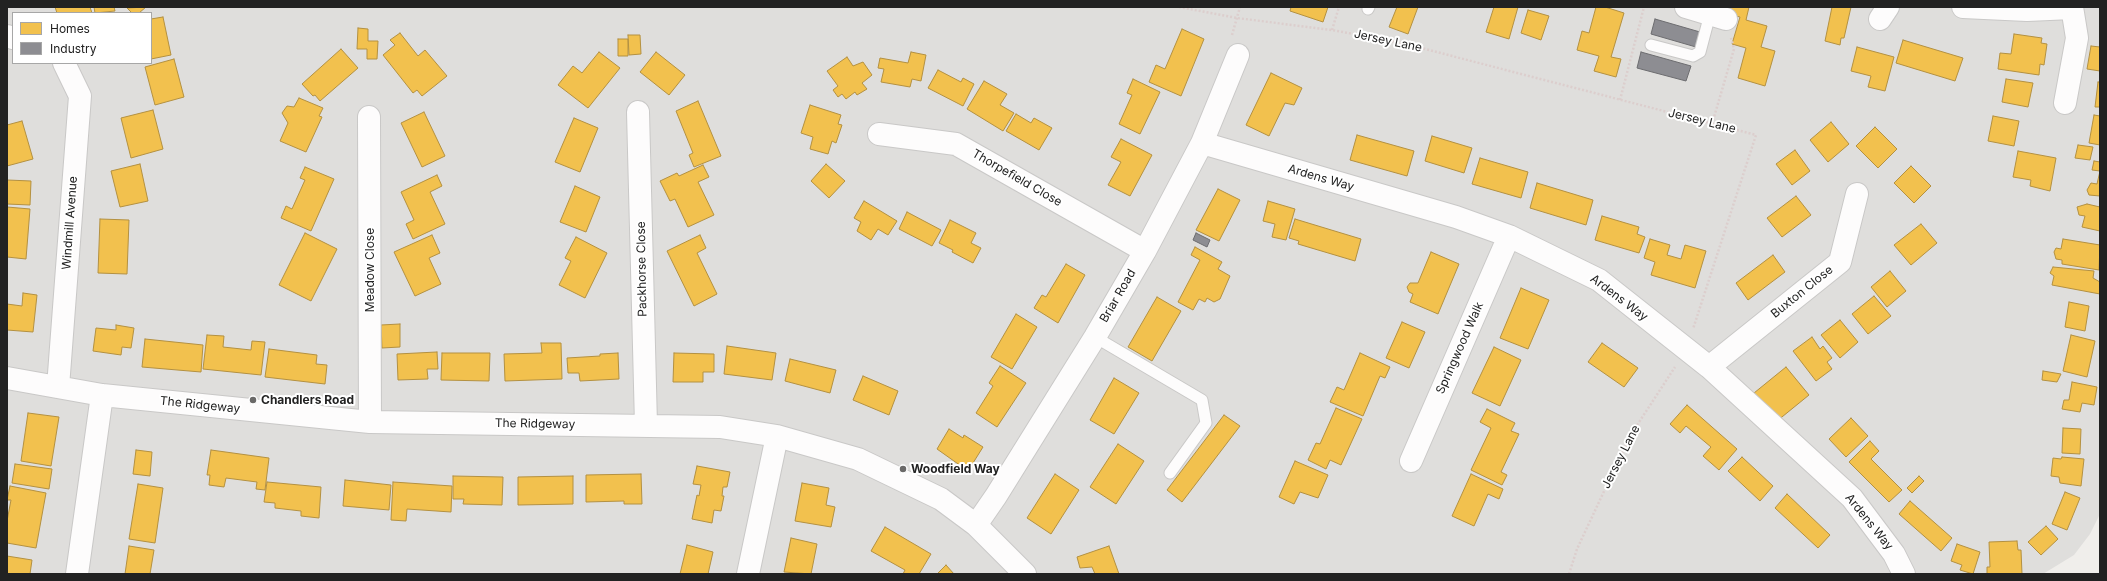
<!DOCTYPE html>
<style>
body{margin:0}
#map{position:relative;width:2107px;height:581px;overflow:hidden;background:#f0eeeb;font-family:Inter,sans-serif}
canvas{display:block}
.frame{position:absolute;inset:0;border:8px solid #222;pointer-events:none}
.legend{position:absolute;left:12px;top:12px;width:140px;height:52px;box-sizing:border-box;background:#fff;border:1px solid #a7a7a7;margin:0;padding:5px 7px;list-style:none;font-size:12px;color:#222}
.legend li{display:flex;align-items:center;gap:8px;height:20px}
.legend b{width:20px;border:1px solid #a7a7a7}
</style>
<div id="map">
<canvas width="2107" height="581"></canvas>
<div class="frame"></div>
<ul class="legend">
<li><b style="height:11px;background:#f2c14e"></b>Homes</li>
<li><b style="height:11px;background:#8d8d92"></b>Industry</li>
</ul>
</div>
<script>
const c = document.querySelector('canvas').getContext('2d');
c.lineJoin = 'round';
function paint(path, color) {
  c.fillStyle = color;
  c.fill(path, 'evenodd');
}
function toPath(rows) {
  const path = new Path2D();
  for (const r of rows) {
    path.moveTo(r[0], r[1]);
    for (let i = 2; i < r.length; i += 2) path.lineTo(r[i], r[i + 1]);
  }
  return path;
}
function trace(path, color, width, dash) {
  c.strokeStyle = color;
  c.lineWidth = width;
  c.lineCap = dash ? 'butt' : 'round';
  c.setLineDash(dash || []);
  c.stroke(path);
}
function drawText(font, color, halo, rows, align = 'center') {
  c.font = font + ' Inter,sans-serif';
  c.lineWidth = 4;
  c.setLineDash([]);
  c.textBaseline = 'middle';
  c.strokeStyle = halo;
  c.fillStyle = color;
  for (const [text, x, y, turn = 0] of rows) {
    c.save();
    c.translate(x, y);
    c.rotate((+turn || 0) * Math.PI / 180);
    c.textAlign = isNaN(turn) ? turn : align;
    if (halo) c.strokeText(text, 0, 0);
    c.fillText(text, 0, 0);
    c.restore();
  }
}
const residential = toPath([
 [7,7,2100,7,2100,514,2090,534,2074,555,2043,574,7,574],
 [13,13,151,13,151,63,13,63]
]);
const homes = toPath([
 [55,7,90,7,92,13,57,13,55,7],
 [94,7,114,7,115,11,95,13,94,7],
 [146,7,139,13,132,13,127,8,146,7],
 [1291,7,1328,7,1323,22,1290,11,1291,7],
 [1397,7,1418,7,1408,34,1389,27,1397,7],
 [1494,7,1518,7,1509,39,1486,32,1494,7],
 [1596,7,1605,7,1624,13,1611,57,1621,59,1616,77,1594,71,1599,56,1577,50,1582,31,1589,33,1596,7],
 [1730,7,1749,7,1746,20,1767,26,1761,47,1775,51,1765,86,1738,78,1746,48,1732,44,1740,17,1728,14,1730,7],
 [1832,7,1851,7,1844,38,1841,38,1840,45,1825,41,1832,7],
 [1528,10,1549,16,1541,40,1521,33,1528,10],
 [163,17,171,55,151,59,151,19,163,17],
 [358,28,368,29,368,41,378,41,377,59,367,59,367,49,357,49,358,28],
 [1182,29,1204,39,1181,96,1149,82,1156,65,1165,69,1182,29],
 [400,33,418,56,425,50,447,76,422,96,417,90,413,93,383,55,395,45,390,40,400,33],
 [2014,34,2042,38,2041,43,2047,44,2044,65,2040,64,2039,75,1998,69,2000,53,2011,54,2014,34],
 [628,35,640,35,641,54,629,55,628,35],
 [618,39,628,39,628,56,618,56,618,39],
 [1903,40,1963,58,1955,81,1896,63,1903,40],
 [2091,46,2100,47,2100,71,2087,69,2091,46],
 [1857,47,1894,57,1885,91,1868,87,1871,76,1851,71,1857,47],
 [341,49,358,68,320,101,315,95,313,96,302,84,341,49],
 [599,52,620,68,588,108,558,85,573,66,582,73,599,52],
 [656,52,685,75,669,95,640,72,656,52],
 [911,52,926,55,921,81,912,79,910,87,881,82,884,69,878,68,880,58,908,63,911,52],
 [847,57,853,66,863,62,872,75,862,83,867,89,857,95,855,92,846,99,842,94,838,97,833,90,838,86,827,71,847,57],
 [174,59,184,97,155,105,145,67,174,59],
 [938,70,961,82,963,78,974,84,963,106,928,88,938,70],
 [1271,73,1302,88,1294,105,1285,103,1269,136,1246,125,1271,73],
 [1133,79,1160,92,1140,134,1119,124,1132,95,1127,93,1133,79],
 [2006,79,2033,83,2028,107,2002,102,2006,79],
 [984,81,1007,94,1000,105,1014,113,1003,131,967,109,984,81],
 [2098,82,2100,82,2100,107,2095,107,2098,82],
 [299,98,323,108,319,116,322,117,306,152,280,141,288,123,282,113,287,106,294,107,299,98],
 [698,101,721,156,694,167,689,155,693,153,676,111,698,101],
 [810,105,841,115,838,124,842,125,836,143,832,141,828,154,810,149,813,137,801,133,810,105],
 [153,110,163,149,131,158,121,118,153,110],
 [424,112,445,156,422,167,401,123,424,112],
 [1016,114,1031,123,1034,118,1052,128,1039,150,1006,131,1016,114],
 [2094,115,2100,116,2100,145,2089,143,2094,115],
 [1993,116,2019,121,2014,146,1988,141,1993,116],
 [574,118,598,128,580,172,555,162,574,118],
 [22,121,33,159,7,166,7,125,22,121],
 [1831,122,1849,144,1828,162,1810,140,1831,122],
 [1875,127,1897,149,1878,168,1856,146,1875,127],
 [1357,135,1414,151,1407,176,1350,160,1357,135],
 [1432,136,1472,148,1464,173,1425,161,1432,136],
 [1121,139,1152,155,1130,196,1108,185,1121,162,1111,157,1121,139],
 [2078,145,2093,147,2090,160,2075,158,2078,145],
 [1795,150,1810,171,1792,185,1776,164,1795,150],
 [2018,151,2056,158,2050,191,2030,186,2031,180,2013,177,2018,151],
 [1480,158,1528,172,1521,198,1472,184,1480,158],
 [2094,161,2100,162,2100,196,2089,195,2087,190,2091,183,2097,184,2100,171,2092,170,2094,161],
 [140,164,148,201,120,207,111,171,140,164],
 [826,164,845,181,829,198,811,181,826,164],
 [703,165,709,177,698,182,714,215,688,227,675,199,670,201,660,181,677,173,679,176,703,165],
 [1911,166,1931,186,1914,203,1894,183,1911,166],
 [305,167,334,179,311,231,281,218,286,206,292,209,305,180,300,178,305,167],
 [437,175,442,186,430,192,445,224,413,239,406,224,414,220,401,192,437,175],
 [7,180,31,181,30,205,7,204,7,180],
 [1537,183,1593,200,1586,225,1530,208,1537,183],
 [575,186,600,197,586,232,560,222,575,186],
 [1218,189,1240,200,1219,241,1196,230,1218,189],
 [1796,196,1811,215,1782,237,1767,218,1796,196],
 [864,201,897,221,888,235,878,229,871,240,857,231,861,222,854,218,864,201],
 [1268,201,1295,209,1286,240,1272,237,1275,224,1263,221,1268,201],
 [2087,204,2100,207,2100,231,2082,227,2085,216,2079,215,2077,207,2087,204],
 [7,207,30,209,26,259,7,257,7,207],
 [907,212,941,230,932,246,899,229,907,212],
 [1602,216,1639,227,1637,234,1645,237,1639,253,1595,240,1602,216],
 [100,219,129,220,127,274,98,273,100,219],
 [1295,219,1361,239,1355,261,1298,244,1299,241,1289,238,1295,219],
 [950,220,976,233,971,243,981,248,973,263,952,252,953,250,939,243,950,220],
 [1921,224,1937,243,1911,265,1894,245,1921,224],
 [305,233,337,249,311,301,279,285,305,233],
 [432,235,440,253,429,258,441,284,415,296,394,252,432,235],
 [700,235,706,248,697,253,717,294,694,306,667,251,700,235],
 [576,237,607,253,585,298,559,285,571,261,565,258,576,237],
 [1650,239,1670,245,1667,255,1681,259,1685,245,1706,251,1695,288,1651,275,1655,262,1644,258,1650,239],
 [2063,239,2100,245,2099,270,2062,264,2062,260,2056,259,2054,252,2056,248,2061,249,2063,239],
 [1195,247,1222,262,1218,269,1230,276,1220,299,1214,302,1207,298,1205,302,1199,299,1193,310,1178,302,1200,260,1191,255,1195,247],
 [1431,252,1459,264,1438,314,1410,302,1413,294,1409,292,1407,287,1410,283,1418,283,1431,252],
 [1773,255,1785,272,1748,300,1736,283,1773,255],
 [1066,264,1085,275,1058,323,1034,308,1042,295,1046,297,1066,264],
 [2053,267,2094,271,2093,278,2100,282,2100,294,2052,285,2054,276,2050,273,2053,267],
 [1890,271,1906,291,1887,307,1871,287,1890,271],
 [1521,288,1549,300,1528,349,1500,338,1521,288],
 [23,293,37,295,33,332,7,330,7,304,22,306,23,293],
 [1874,296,1891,316,1868,334,1852,314,1874,296],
 [1157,297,1181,311,1152,361,1128,347,1157,297],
 [2069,302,2089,306,2085,331,2065,327,2069,302],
 [1016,314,1037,327,1012,369,991,357,1016,314],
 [1840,320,1858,342,1840,358,1821,335,1840,320],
 [1402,322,1425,332,1409,368,1386,358,1402,322],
 [400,324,400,347,382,348,381,325,400,324],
 [116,325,134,328,131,348,122,347,121,355,93,351,96,328,116,330,116,325],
 [207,335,224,336,223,347,251,350,252,341,265,342,261,375,203,369,207,335],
 [2071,335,2095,341,2087,377,2063,371,2071,335],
 [1812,337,1820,349,1823,346,1832,358,1827,362,1832,369,1816,381,1793,351,1812,337],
 [145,339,203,345,201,372,142,367,145,339],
 [541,343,561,343,562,379,505,381,504,354,542,353,541,343],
 [1602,343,1638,368,1624,387,1588,362,1602,343],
 [727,346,776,353,772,380,724,374,727,346],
 [1494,347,1521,360,1500,406,1472,393,1494,347],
 [269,349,317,355,316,364,327,365,325,384,265,377,269,349],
 [437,352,438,369,427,369,428,379,398,380,397,354,437,352],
 [442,353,490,353,489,381,441,380,442,353],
 [618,353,619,379,580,381,579,373,568,373,567,358,600,356,600,354,618,353],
 [674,353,714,354,714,372,703,372,703,382,673,382,674,353],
 [1360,353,1390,367,1385,378,1380,376,1363,416,1330,402,1337,387,1344,390,1360,353],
 [790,359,836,370,830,393,785,381,790,359],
 [1000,366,1026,383,997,427,976,413,993,386,989,383,1000,366],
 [1786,367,1809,395,1777,421,1754,393,1786,367],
 [2043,371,2061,374,2057,382,2042,380,2043,371],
 [863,376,898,391,889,415,853,400,863,376],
 [1114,378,1139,393,1114,434,1090,420,1114,378],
 [2072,382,2097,387,2094,405,2082,403,2080,412,2062,409,2064,400,2069,400,2072,382],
 [1687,405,1737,449,1719,470,1703,456,1711,447,1686,426,1680,433,1670,424,1687,405],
 [1336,408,1362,419,1341,465,1330,460,1326,469,1308,460,1316,443,1320,444,1336,408],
 [1487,409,1515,423,1511,431,1519,434,1501,472,1507,475,1502,485,1471,470,1491,428,1480,422,1487,409],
 [28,413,59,417,51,466,21,461,28,413],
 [1224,415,1240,426,1182,502,1167,490,1224,415],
 [1851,418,1868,436,1846,457,1829,439,1851,418],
 [2063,428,2081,429,2080,454,2062,453,2063,428],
 [949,429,963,438,964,435,983,447,968,471,937,449,949,429],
 [1870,441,1879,451,1871,459,1902,490,1889,502,1849,462,1870,441],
 [1118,444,1144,461,1116,504,1090,487,1118,444],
 [136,450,152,452,150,476,133,474,136,450],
 [211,450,269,458,265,490,256,489,257,482,226,478,224,487,209,485,210,475,207,475,211,450],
 [1742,457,1773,486,1760,501,1728,471,1742,457],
 [2062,457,2084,459,2081,486,2060,483,2059,477,2051,476,2053,458,2061,459,2062,457],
 [1295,461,1328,475,1318,498,1300,492,1294,504,1279,497,1295,461],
 [15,464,52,469,49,489,12,483,15,464],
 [697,466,730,472,727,487,723,487,722,496,724,496,721,511,714,510,712,523,692,519,697,495,699,496,701,485,693,484,697,466],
 [641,474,642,504,624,504,624,501,586,502,586,475,641,474],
 [1055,474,1079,490,1051,534,1027,518,1055,474],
 [1471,474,1503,489,1499,499,1488,494,1474,526,1452,516,1471,474],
 [453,476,503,477,502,505,463,504,464,499,453,499,453,476],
 [573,476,573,504,518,505,518,477,573,476],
 [1919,476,1924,481,1912,493,1907,488,1919,476],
 [345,480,391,485,389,510,343,506,345,480],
 [267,482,321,487,319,518,301,516,301,511,275,508,275,503,264,502,267,482],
 [393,482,452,486,451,512,407,509,406,521,391,520,393,482],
 [802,483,829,488,826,505,835,507,831,527,795,521,802,483],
 [138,484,163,488,155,543,129,539,138,484],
 [10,486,46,493,36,548,7,543,7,521,11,500,7,500,10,486],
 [2065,492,2080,498,2067,530,2052,524,2065,492],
 [1787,494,1830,535,1818,548,1775,508,1787,494],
 [1910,501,1952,538,1941,551,1899,514,1910,501],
 [2046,526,2058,539,2041,555,2028,542,2046,526],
 [885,527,931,554,919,574,903,574,905,570,871,551,885,527],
 [791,538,817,544,811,574,784,572,791,538],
 [2017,541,2018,550,2021,550,2022,574,1987,574,1987,567,1990,567,1989,542,2017,541],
 [1957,544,1980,552,1973,574,1960,570,1962,565,1951,561,1957,544],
 [687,545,713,552,708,574,680,574,687,545],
 [129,546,154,550,150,574,125,574,129,546],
 [1109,546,1119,574,1095,574,1092,567,1080,568,1077,557,1109,546],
 [7,556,32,560,30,574,7,574,7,556],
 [946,565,954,574,937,574,946,565]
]);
const industry = toPath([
 [1655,19,1700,32,1696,47,1651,34,1655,19],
 [1641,52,1691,66,1686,81,1637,68,1641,52],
 [1196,233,1210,240,1207,247,1193,240,1196,233]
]);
const path = toPath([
 [1179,7,1237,18,1332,30,1402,43,1756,135,1693,329],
 [1332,30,1339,7],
 [1232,35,1240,7],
 [1620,100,1644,7],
 [1712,124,1734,49,1731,38],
 [1569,574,1577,549,1630,436,1675,367]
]);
const service = toPath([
 [1368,9,1369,7],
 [1651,45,1693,56,1700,52,1710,14],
 [1095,337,1202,400,1206,423,1170,473]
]);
const minor = toPath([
 [1686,7,1726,19],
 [1963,7,2027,10,2072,8],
 [1880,19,1888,7],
 [7,36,13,38],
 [2065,103,2077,38,2072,7],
 [638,112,646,425],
 [369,117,370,422],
 [879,134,956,144,1145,251],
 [1202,143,1456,217,1509,236,1599,280,1709,367,1852,498,1894,554,1904,574],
 [1709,367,1840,262,1857,194],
 [7,378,102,395,370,422,720,427,777,436,858,459,941,499,976,525,1025,574],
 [58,387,80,96,64,63],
 [1411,461,1509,236],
 [976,525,996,496,1095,337,1145,251,1202,143,1238,55],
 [77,574,102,395],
 [748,574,777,436]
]);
const markers = [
 [253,400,4,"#6a6968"],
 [903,469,4,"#6a6968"]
];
const streetNames = [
 ["Jersey Lane",1388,41,12],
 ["Jersey Lane",1702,121,14],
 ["Thorpefield Close",1017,178,30],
 ["Ardens Way",1321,178,16],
 ["Windmill Avenue",70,223,-86],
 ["Packhorse Close",642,269,-91],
 ["Meadow Close",370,270,-90],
 ["Buxton Close",1802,292,-39],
 ["Briar Road",1118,296,-60],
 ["Ardens Way",1619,298,37],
 ["Springwood Walk",1460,348,-66],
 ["The Ridgeway",200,405,6],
 ["The Ridgeway",535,424,1],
 ["Jersey Lane",1621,457,-63],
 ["Ardens Way",1869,522,51]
];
const poiNames = [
 ["Chandlers Road",261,400],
 ["Woodfield Way",911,469]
];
paint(residential, '#dfdedc');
paint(homes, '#f2c14e');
trace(homes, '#b49141', 1);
paint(industry, '#8d8d92');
trace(industry, '#6d6d70', 1);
trace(service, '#c9c8c7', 13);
trace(minor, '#c9c8c7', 24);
trace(path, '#dccecd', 2.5, [2, 2]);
trace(service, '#fdfcfc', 11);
trace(minor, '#fdfcfc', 22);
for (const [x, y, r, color] of markers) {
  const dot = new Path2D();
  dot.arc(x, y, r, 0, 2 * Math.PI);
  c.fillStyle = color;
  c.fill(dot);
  trace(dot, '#fff', 1.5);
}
drawText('12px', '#222', '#fff', streetNames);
drawText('bold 12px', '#222', '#fff', poiNames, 'left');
</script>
